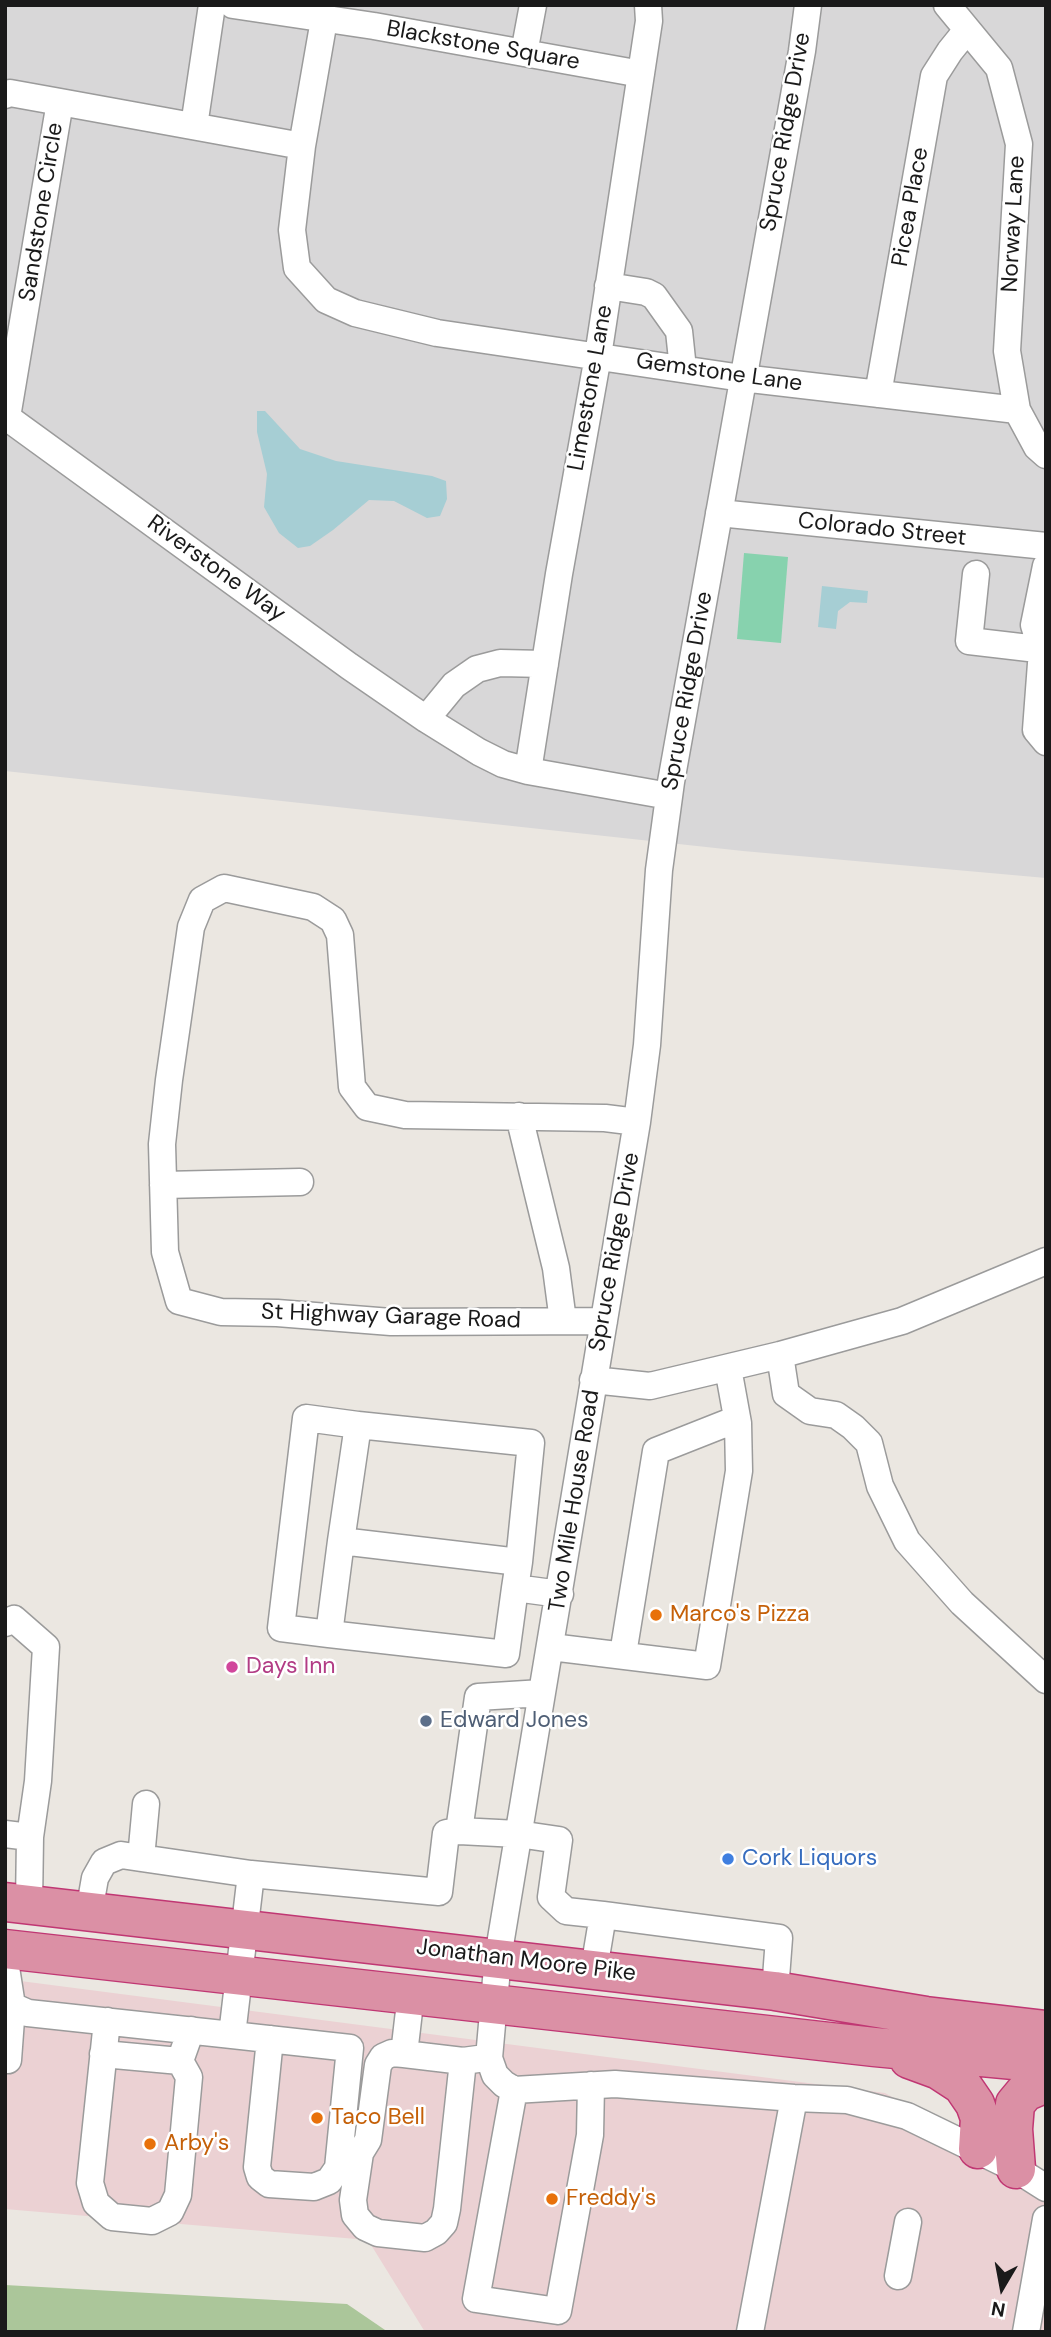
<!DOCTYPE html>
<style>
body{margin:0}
#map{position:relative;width:1051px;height:2337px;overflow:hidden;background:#ebe7e1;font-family:"DM Sans",sans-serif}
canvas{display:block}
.frame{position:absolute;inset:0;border:7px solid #1a1a1a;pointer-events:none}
.north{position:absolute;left:967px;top:2253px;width:70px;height:70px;-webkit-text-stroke:5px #fff;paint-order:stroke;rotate:190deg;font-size:19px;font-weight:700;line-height:28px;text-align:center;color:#1a1a1a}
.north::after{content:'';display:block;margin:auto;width:24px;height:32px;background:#1a1a1a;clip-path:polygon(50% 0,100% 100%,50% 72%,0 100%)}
</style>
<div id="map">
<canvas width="1051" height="2337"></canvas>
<div class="frame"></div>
<div class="north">N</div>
</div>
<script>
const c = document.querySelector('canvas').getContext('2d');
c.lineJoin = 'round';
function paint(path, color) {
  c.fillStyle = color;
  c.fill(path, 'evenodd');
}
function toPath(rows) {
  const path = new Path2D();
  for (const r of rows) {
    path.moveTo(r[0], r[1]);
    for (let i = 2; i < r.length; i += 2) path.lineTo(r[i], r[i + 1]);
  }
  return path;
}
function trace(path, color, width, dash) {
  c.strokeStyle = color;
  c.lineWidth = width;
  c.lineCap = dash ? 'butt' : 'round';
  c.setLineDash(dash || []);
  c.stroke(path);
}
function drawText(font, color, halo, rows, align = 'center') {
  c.font = font + ' "DM Sans",sans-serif';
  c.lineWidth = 5;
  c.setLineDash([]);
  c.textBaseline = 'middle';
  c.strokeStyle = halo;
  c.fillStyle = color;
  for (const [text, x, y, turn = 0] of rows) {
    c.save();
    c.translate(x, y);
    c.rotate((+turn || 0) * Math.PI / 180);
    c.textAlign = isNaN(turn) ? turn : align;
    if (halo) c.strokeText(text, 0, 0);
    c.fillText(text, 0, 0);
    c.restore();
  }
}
const residential = toPath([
 [5,5,1046,5,1046,878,743,851,5,771]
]);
const commercial = toPath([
 [5,1979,885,2093,1046,2182,1046,2332,425,2332,368,2240,5,2209]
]);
const forest = toPath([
 [5,2285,347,2304,388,2332,5,2332]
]);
const pitch = toPath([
 [744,553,788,557,781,643,737,639]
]);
const water = toPath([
 [257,411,265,411,300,449,336,461,432,476,446,481,447,499,440,516,427,518,394,501,369,500,333,530,310,546,298,548,279,533,264,507,267,474,257,432],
 [822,586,868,591,867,603,850,602,838,611,836,629,818,627]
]);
const minor = toPath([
 [233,5,374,26,641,74],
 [808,5,802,51,671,782,659,870,647,1045,637,1122,498,1957,489,2058,495,2075,504,2084,514,2090,615,2084,794,2098,847,2100,907,2116,1016,2169,1046,2188],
 [947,5,999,68,1019,144,1007,351,1017,410,1037,447,1046,455],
 [324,20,302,146,292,230,297,268,326,300,355,313,437,333,742,378,1017,410],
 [524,53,533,5],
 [5,95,10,93,60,102,7,417],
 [60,102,302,146],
 [194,126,212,5],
 [608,286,646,292,654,296,679,331,683,369],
 [878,394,934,76,950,51,967,30],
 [5,416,349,666,426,719,479,752,503,764,528,771,669,796],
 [719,513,1046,546],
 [1046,566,1034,625,1042,650,1036,730,1046,742],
 [976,574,969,641,1046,650],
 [426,719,454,685,477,669,500,663,545,664],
 [528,771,559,574,598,356,649,21,648,5],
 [519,1116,556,1268,563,1321],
 [163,1185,300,1182],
 [604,1321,391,1322,277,1313,221,1312,179,1301,165,1252,162,1144,169,1080,191,927,202,900,224,888,313,907,333,920,340,935,352,1087,367,1107,405,1115,605,1118,637,1122],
 [780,1355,786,1394,810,1411,836,1415,853,1427,869,1443,880,1486,907,1541,962,1603,1046,1680],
 [593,1380,650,1386,780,1355,902,1321,1046,1261],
 [358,1425,306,1418,281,1628,329,1634,341,1541,519,1562,515,1588],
 [341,1541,358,1425,531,1443,519,1562],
 [5,1623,14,1619,46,1647,38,1781,30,1837,29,1905],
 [329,1634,506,1654,515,1588,560,1594],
 [551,1647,707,1666,739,1471,738,1423,728,1368],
 [623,1654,656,1451,737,1419],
 [459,1831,478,1697,542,1693],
 [5,1834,30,1837],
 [251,1874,439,1892,446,1833,459,1831,518,1834,559,1840,551,1897,566,1911,603,1915],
 [89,1912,95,1878,104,1862,121,1855,141,1858],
 [5,1961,12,2006,28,2013,232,2035,251,1874,141,1858,146,1804],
 [594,1969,603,1915,779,1938,775,1991],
 [411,1994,404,2054,463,2061,478,2059],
 [107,2021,90,2183,96,2203,112,2217,152,2221,170,2212,178,2195,189,2077,180,2061,191,2030],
 [232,2035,350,2048,338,2168,329,2181,314,2187,269,2184,260,2177,257,2167,270,2039],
 [103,2054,180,2061],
 [404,2054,392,2053,383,2057,378,2065,368,2140,360,2153,353,2200,355,2215,365,2227,378,2233,425,2238,436,2232,444,2223,447,2209,463,2061],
 [5,2060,8,2060,12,2006],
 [514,2090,476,2299,558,2311,590,2135,591,2085],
 [898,2276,908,2222],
 [750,2332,794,2098],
 [1026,2332,1046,2219]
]);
const highway = toPath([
 [5,1902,775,1991,926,2016,1046,2030],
 [5,1949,874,2047,1046,2063],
 [909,2059,939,2070,962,2085,975,2104,980,2118,978,2149],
 [1016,2169,1013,2129,1015,2104,1025,2092,1046,2083]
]);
const markers = [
 [656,1615,7,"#e8710a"],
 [232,1667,7,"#d1479c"],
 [426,1721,7,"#5c6f8a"],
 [728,1859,7,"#3f7fe0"],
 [317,2118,7,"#e8710a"],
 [150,2144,7,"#e8710a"],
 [552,2199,7,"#e8710a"]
];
const streetNames = [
 ["Blackstone Square",483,46,10],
 ["Spruce Ridge Drive",786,132,-80],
 ["Picea Place",911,207,-80],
 ["Sandstone Circle",42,212,-81],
 ["Norway Lane",1014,224,-87],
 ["Gemstone Lane",719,373,8],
 ["Limestone Lane",591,388,-80],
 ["Colorado Street",882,530,6],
 ["Riverstone Way",216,569,36],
 ["Spruce Ridge Drive",688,691,-80],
 ["Spruce Ridge Drive",615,1252,-80],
 ["St Highway Garage Road",391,1317,2],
 ["Two Mile House Road",575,1501,-81],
 ["Jonathan Moore Pike",526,1961,7]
];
const foodNames = [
 ["Marco's Pizza",670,1615],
 ["Taco Bell",331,2118],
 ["Arby's",164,2144],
 ["Freddy's",566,2199]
];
const hotelNames = [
 ["Days Inn",246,1667]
];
const serviceNames = [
 ["Edward Jones",440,1721]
];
const shopNames = [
 ["Cork Liquors",742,1859]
];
paint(residential, '#d8d7d8');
paint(commercial, '#ebd1d3');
paint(forest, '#abc69a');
paint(pitch, '#87d2ae');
paint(water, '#a6ced4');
trace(minor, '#9b9b9b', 29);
trace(highway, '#c03773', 41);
trace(minor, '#fff', 26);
trace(highway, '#db90a5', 38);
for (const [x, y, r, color] of markers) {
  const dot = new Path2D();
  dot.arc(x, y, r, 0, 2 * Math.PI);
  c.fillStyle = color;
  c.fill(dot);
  trace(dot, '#fff', 2.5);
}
drawText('23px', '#1a1a1a', '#fff', streetNames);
drawText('23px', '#c56008', '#fff', foodNames, 'left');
drawText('23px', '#b23c85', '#fff', hotelNames, 'left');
drawText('23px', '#4e5e75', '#fff', serviceNames, 'left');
drawText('23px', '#366cbe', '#fff', shopNames, 'left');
</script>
